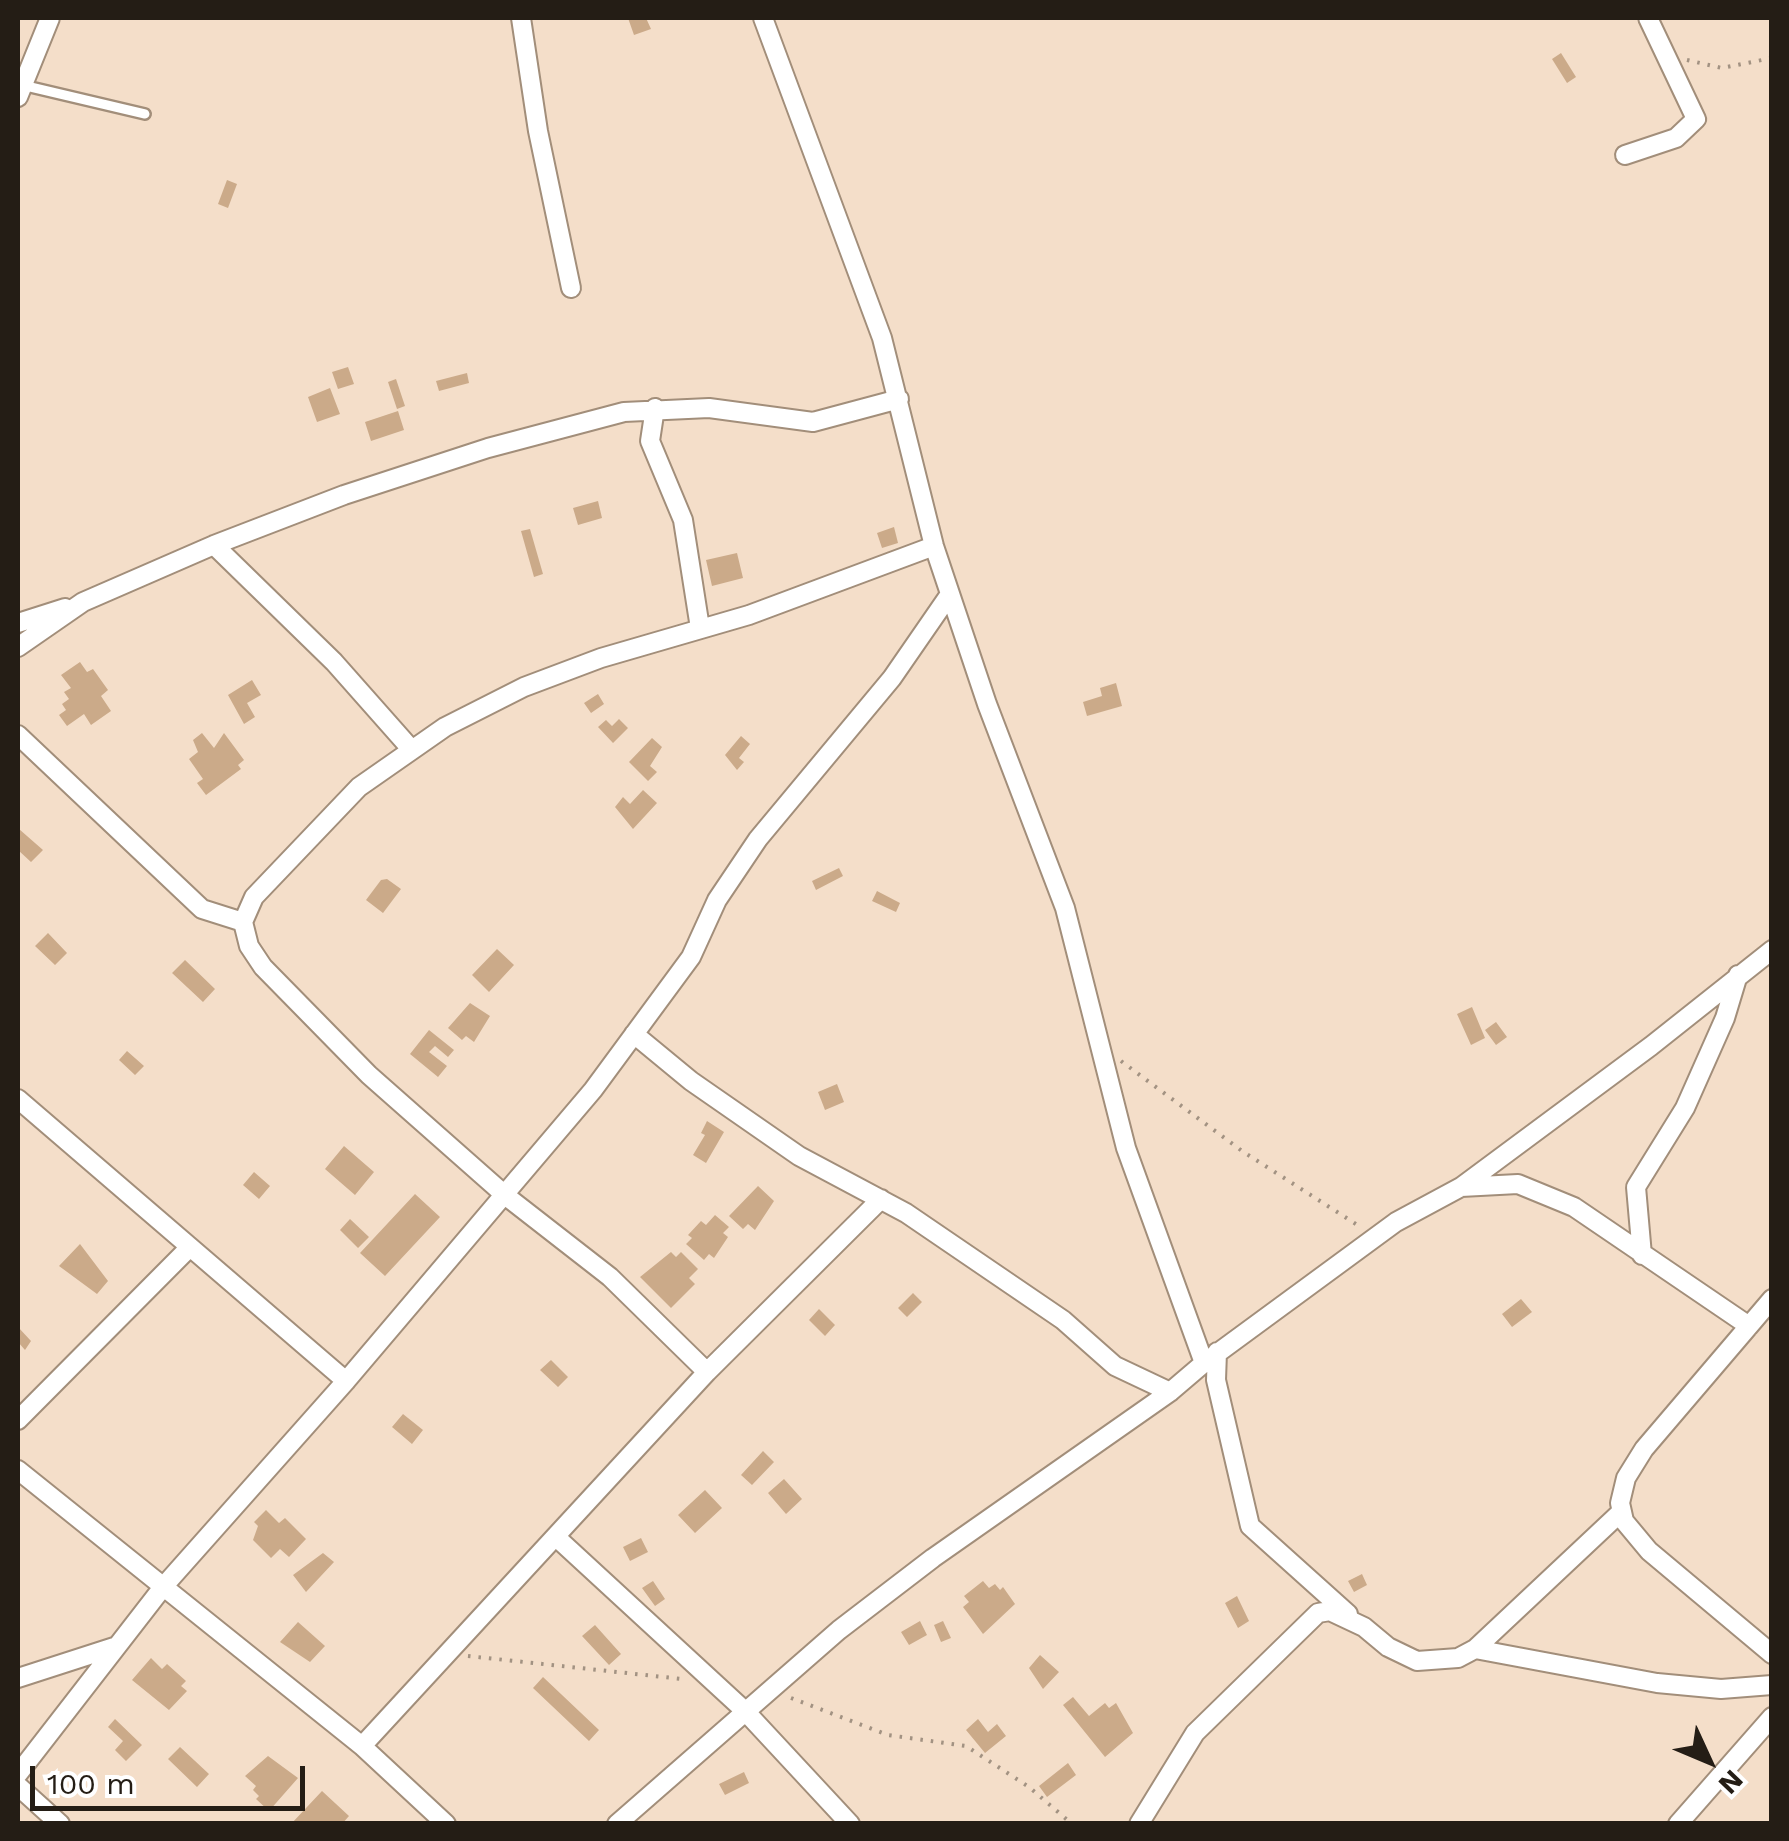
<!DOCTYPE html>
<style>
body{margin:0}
#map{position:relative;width:1789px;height:1841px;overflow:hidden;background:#f4dec9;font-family:"Work Sans",sans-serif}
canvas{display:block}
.frame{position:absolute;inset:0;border:20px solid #241d15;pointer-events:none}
.north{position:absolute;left:1659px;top:1711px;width:100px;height:100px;-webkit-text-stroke:8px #fff;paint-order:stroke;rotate:134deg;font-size:28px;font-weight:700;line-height:40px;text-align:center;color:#241d15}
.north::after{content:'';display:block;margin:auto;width:35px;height:45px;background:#241d15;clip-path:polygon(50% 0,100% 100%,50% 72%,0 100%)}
.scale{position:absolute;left:30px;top:1766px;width:275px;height:45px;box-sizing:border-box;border:5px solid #241d15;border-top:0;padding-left:12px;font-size:30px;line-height:35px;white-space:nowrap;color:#241d15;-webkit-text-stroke:8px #fff;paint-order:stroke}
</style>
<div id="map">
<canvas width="1789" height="1841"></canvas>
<div class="frame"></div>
<div class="north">N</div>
<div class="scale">100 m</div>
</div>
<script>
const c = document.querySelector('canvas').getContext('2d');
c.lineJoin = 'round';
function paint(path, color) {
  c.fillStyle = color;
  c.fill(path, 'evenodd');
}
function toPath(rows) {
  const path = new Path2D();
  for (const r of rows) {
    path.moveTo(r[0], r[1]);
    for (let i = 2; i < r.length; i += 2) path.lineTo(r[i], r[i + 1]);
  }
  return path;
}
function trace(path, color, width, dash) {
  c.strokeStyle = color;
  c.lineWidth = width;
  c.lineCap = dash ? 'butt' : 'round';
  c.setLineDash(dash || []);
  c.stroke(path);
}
const building = toPath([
 [628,18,646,18,651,29,634,35],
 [1561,53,1576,77,1567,83,1552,59],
 [227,180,237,184,228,208,218,204],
 [348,367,354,384,338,389,332,372],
 [467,373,469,383,439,391,436,381],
 [396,379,405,406,397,409,388,382],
 [330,388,340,414,317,422,308,397],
 [398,411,404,430,371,441,365,422],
 [598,501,602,518,578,525,573,508],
 [894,527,898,543,882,548,877,533],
 [530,529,543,574,534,577,521,531],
 [737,553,743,578,712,586,706,560],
 [80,662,87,672,93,669,108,690,101,696,111,711,91,725,84,714,67,726,59,715,66,710,62,704,69,699,64,692,71,688,61,675],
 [252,680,261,695,247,703,255,717,244,724,228,695],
 [1116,683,1122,706,1087,716,1083,702,1102,696,1100,688],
 [598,694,604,704,591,713,584,703],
 [619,719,628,728,613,743,598,727,606,720,612,726],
 [202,733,214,748,224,733,244,760,238,765,241,769,206,795,197,783,203,779,189,759,198,752,193,740],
 [741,736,750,744,739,758,744,762,737,770,725,755],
 [652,738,662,747,650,766,657,772,648,781,629,762],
 [643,790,657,803,633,829,615,807,623,797,630,804],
 [19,829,43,850,31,862,18,850],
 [839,868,843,876,816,890,812,881],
 [387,879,401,889,383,913,366,900,381,880],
 [877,891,900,903,896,912,872,901],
 [48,933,67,953,55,965,35,946],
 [497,949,514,965,489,992,472,975],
 [185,960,215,989,203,1002,172,973],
 [470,1003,490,1016,474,1042,466,1036,462,1040,448,1028],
 [1472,1007,1485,1038,1471,1045,1457,1014],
 [1496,1022,1507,1037,1496,1045,1485,1030],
 [429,1030,454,1050,448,1057,435,1046,429,1052,447,1066,438,1077,410,1054],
 [127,1051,144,1066,135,1075,119,1060],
 [837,1084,844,1102,825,1110,818,1092],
 [707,1121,724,1132,706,1163,693,1155,705,1135,701,1133],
 [344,1146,374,1172,355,1195,325,1169],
 [254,1172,270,1186,259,1199,243,1185],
 [758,1186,774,1201,755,1230,748,1224,743,1229,729,1216],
 [415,1194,440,1217,385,1276,360,1253],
 [715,1215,729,1227,723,1233,728,1237,714,1258,709,1254,704,1260,686,1244,692,1238,688,1235,701,1221,706,1225],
 [350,1219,369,1237,358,1248,340,1230],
 [80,1244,108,1281,97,1294,59,1266],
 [671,1252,676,1257,681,1252,698,1269,689,1278,695,1284,671,1308,640,1277],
 [913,1293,922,1302,907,1317,898,1308],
 [1521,1299,1532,1312,1512,1327,1502,1314],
 [819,1309,835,1325,825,1336,809,1320],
 [18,1327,31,1341,25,1350,18,1342],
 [551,1360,568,1377,558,1387,540,1370],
 [403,1414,423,1430,412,1444,392,1427],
 [763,1451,774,1462,752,1485,741,1475],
 [784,1479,802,1499,786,1514,768,1493],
 [705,1490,722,1508,695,1533,678,1515],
 [266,1510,279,1523,285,1518,306,1539,289,1557,280,1549,271,1558,253,1540,258,1526,254,1522],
 [641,1538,648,1552,630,1561,623,1547],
 [323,1553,334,1562,306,1592,293,1575],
 [1362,1574,1367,1585,1354,1592,1348,1581],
 [653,1581,665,1599,655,1606,642,1588],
 [983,1581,989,1588,995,1584,1000,1590,1003,1587,1015,1604,983,1634,963,1607,969,1602,964,1596],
 [1237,1596,1249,1621,1238,1628,1225,1603],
 [920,1621,927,1635,909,1645,901,1632],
 [943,1621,951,1638,941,1642,934,1625],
 [298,1622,325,1646,310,1662,280,1642],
 [595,1625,621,1654,609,1665,582,1636],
 [1040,1655,1059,1672,1043,1689,1029,1668],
 [151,1658,162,1669,167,1664,186,1681,181,1686,187,1691,169,1710,132,1680],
 [543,1677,599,1730,589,1741,533,1688],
 [1073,1697,1089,1716,1105,1703,1109,1708,1116,1703,1133,1733,1105,1757,1063,1705],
 [115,1719,142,1745,126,1761,115,1750,123,1741,108,1727],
 [978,1719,988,1732,997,1724,1006,1736,985,1753,966,1730],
 [180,1747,209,1774,197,1787,168,1759],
 [268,1756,298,1778,269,1811,256,1799,259,1796,253,1790,256,1786,245,1776],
 [1068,1763,1076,1775,1047,1797,1039,1786],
 [744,1772,749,1783,725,1795,719,1784],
 [322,1791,349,1816,342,1824,291,1824]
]);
const path = toPath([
 [1687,60,1722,68,1772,58],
 [1121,1061,1242,1151,1359,1226],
 [468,1656,682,1679],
 [791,1698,888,1735,966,1746,1029,1787,1072,1824]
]);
const lane = toPath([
 [22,85,145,114]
]);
const street = toPath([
 [521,18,538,131,571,288],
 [763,18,882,338,934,546,987,704,1065,908,1126,1148,1204,1363],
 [18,97,50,18],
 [1625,155,1676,138,1696,119,1648,18],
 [655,408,650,441,683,520,700,628],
 [214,545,334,662,411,749],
 [18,623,65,608],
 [18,647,83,602,214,545,344,495,488,448,624,412,709,408,813,422,899,399],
 [18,735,202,909,243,922],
 [634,1034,691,1081,799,1156,906,1213,1063,1320,1115,1366,1170,1392],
 [18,1099,346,1381],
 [1461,1187,1518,1184,1574,1207,1749,1326],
 [1642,1255,1636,1187,1685,1108,1725,1018,1738,975],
 [1772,1299,1644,1449,1626,1478,1620,1503,1624,1521,1649,1551,1772,1654],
 [1217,1352,1216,1380,1250,1526,1348,1614],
 [707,1372,610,1277,506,1196,369,1075,263,967,249,946,243,922,254,897,359,787,445,727,524,687,601,658,749,615,934,546],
 [18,1420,190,1247],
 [18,1470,362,1746,446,1824],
 [556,1537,745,1711,850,1824],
 [1475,1649,1657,1683,1721,1689,1772,1685],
 [18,1678,114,1647],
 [362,1746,707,1372,881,1199],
 [18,1774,163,1587,346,1381,593,1090,691,957,717,900,758,839,892,678,950,594],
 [18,1786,60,1824],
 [617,1824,839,1630,933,1558,1170,1392,1204,1363,1396,1222,1461,1187,1651,1046,1772,950],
 [1139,1824,1195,1733,1318,1613,1330,1611,1364,1627,1388,1647,1417,1661,1458,1658,1475,1649,1621,1512],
 [1678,1824,1772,1717]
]);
paint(building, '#cbaa89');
trace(lane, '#a28e7a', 14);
trace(street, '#a28e7a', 22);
trace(path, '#a29282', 4, [2.5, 8]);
trace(lane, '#fff', 9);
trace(street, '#fff', 18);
</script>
